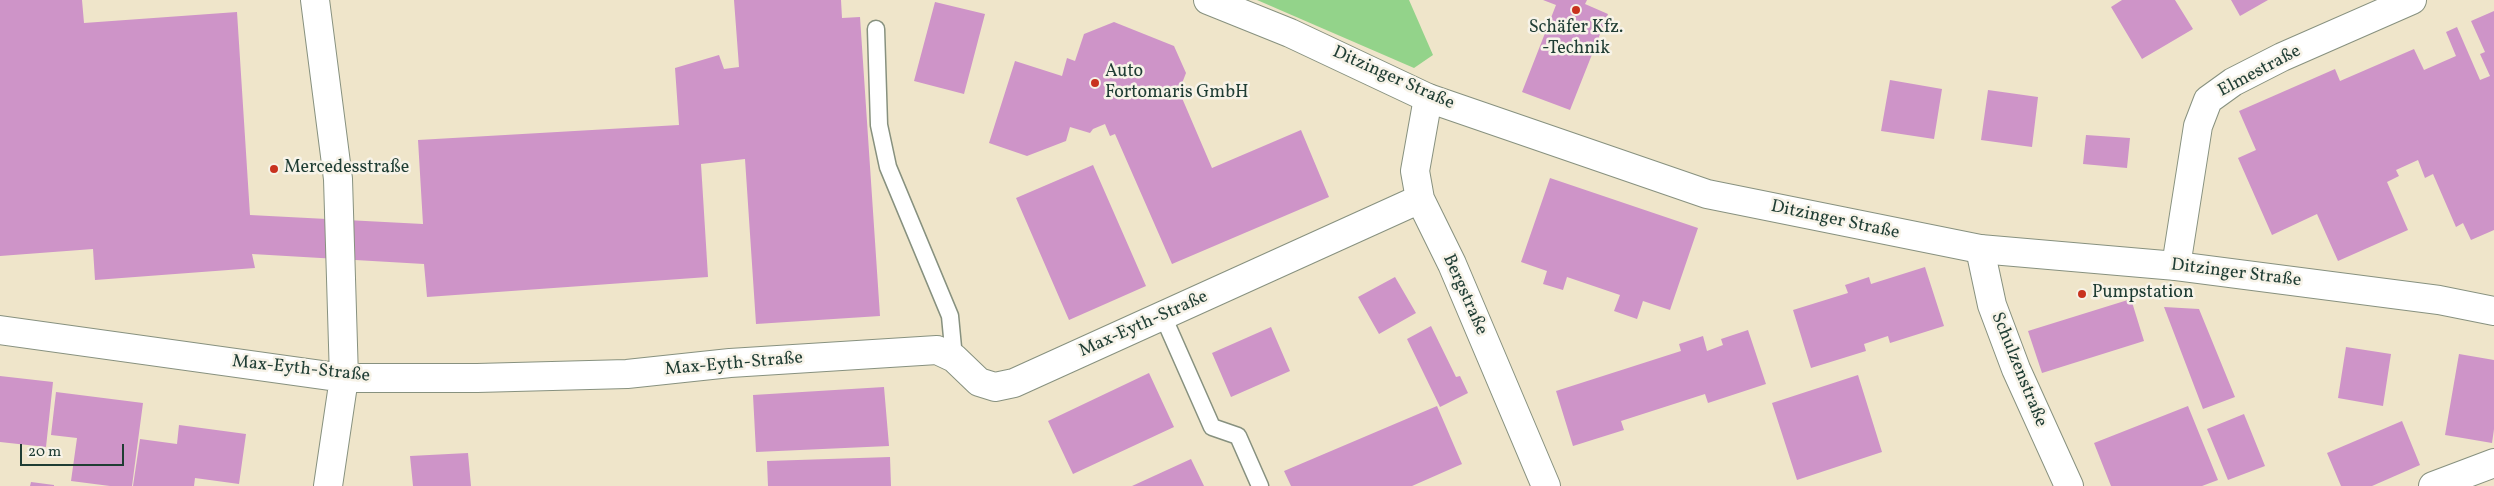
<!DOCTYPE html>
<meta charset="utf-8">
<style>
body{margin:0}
#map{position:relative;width:2494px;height:486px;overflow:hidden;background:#efe5ca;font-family:Vollkorn,serif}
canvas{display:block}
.scale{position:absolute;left:20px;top:444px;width:104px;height:22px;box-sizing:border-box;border:2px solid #1f3d34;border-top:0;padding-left:6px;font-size:15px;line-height:18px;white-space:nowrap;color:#1f3d34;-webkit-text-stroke:4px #f7f3e8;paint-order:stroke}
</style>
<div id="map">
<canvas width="2494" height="486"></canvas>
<div class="scale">20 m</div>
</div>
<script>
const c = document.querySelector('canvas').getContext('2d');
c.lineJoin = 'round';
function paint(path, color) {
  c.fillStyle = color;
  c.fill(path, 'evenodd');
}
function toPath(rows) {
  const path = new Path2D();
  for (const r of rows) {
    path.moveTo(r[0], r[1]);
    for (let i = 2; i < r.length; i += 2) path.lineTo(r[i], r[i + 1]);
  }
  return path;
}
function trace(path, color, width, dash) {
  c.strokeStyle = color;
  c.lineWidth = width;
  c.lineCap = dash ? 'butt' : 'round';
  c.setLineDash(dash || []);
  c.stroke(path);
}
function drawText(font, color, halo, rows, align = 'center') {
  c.font = font + ' Vollkorn,serif';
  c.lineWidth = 5;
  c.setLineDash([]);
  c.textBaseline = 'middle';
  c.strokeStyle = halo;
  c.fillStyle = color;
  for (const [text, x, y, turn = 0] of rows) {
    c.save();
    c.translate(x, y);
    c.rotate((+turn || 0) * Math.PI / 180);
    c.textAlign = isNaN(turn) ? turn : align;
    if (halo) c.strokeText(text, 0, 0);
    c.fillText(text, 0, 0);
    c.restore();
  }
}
const green = toPath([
 [1257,0,1409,0,1433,55,1414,68]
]);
const building = toPath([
 [0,0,82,0,84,23,237,12,250,215,423,224,418,140,679,125,675,68,719,55,724,69,739,67,734,0,841,0,842,18,860,17,880,316,756,324,745,159,701,164,708,277,427,297,424,264,252,254,255,268,95,280,93,249,0,256],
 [1543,0,1587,0,1585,4,1608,14,1570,110,1522,92,1556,5],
 [2122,0,2175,0,2193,29,2142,59,2111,7],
 [2231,0,2268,0,2240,16],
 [935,2,985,14,964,94,914,81],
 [2494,11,2494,230,2471,240,2463,223,2456,227,2433,174,2425,178,2418,160,2396,170,2399,176,2387,182,2408,230,2338,261,2317,214,2272,235,2238,158,2256,150,2239,111,2335,69,2340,81,2414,49,2424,70,2456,56,2446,32,2457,27,2480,80,2490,76,2480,54,2485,52,2471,21],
 [1114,22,1174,46,1186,73,1179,91,1212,168,1301,130,1329,197,1172,264,1115,134,1110,136,1105,124,1093,129,1090,133,1070,127,1066,141,1027,156,989,143,1015,61,1062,76,1067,58,1075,61,1084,34],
 [1890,80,1942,89,1934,139,1881,131],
 [1988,90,2038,97,2032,147,1981,140],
 [2086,135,2130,138,2127,168,2083,164],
 [1093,165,1146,286,1069,320,1016,198],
 [1550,178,1698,228,1670,310,1643,301,1637,319,1614,311,1620,295,1567,277,1563,290,1543,284,1547,271,1521,262],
 [1925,267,1944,326,1890,343,1888,336,1864,344,1866,351,1811,368,1793,310,1848,293,1845,285,1869,277,1871,284],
 [1395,277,1416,313,1379,334,1358,297],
 [2131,299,2144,341,2042,373,2028,331],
 [2164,307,2199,309,2235,397,2203,409],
 [1431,326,1456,377,1460,376,1468,393,1440,407,1407,339],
 [1271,327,1290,371,1231,397,1212,353],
 [1748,330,1766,384,1708,403,1705,394,1621,421,1624,430,1573,446,1556,391,1681,351,1679,344,1703,336,1707,351,1723,345,1721,339],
 [2346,347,2391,354,2383,406,2338,398],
 [2459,354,2494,360,2494,429,2492,443,2445,435],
 [1149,373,1174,427,1073,474,1048,421],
 [1858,375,1882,452,1797,480,1772,403],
 [0,376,53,382,46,447,0,442],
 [884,387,889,446,756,452,753,395],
 [56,392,143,403,132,486,110,486,71,481,77,438,51,435],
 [1437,406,1462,464,1412,486,1291,486,1284,471],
 [2188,406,2218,480,2202,486,2111,486,2094,443],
 [2244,414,2265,466,2228,480,2207,429],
 [2402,421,2420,465,2372,486,2341,486,2327,453],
 [179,425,246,434,239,484,195,478,194,486,133,486,140,439,177,444],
 [468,453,471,486,413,486,410,456],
 [890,457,891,486,768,486,767,461],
 [1191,459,1204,486,1132,486],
 [31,482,54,485,54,486,30,486]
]);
const lane = toPath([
 [876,29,879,125,888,167,950,316,954,358],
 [1163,316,1212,427,1238,436,1260,486]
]);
const street = toPath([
 [315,0,338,179,344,378,328,486],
 [1428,98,1415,171,1420,199,1452,264,1546,486],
 [1980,249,1992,305,2016,369,2069,486],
 [2176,266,2198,126,2208,100,2233,82,2282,57,2412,0],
 [0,330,344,378,477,378,627,374,730,363,937,350,954,358,979,382,995,387,1014,383,1420,199],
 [2433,486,2494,463]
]);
const secondary = toPath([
 [1208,0,1290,33,1428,98,1707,194,1980,249,2176,266,2439,300,2494,311]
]);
const markers = [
 [1576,10,5,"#c8321e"],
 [1095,83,5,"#c8321e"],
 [274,169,5,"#c8321e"],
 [2082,294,5,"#c8321e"]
];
const poiNames = [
 ["Schäfer Kfz.",1576,29,"center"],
 ["-Technik",1576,50,"center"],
 ["Auto",1105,73],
 ["Fortomaris GmbH",1105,94],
 ["Mercedesstraße",284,169],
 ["Pumpstation",2092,294]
];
const streetNames = [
 ["Elmestraße",2260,72,-28],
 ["Ditzinger Straße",1393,79,24],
 ["Ditzinger Straße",1835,221,12],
 ["Ditzinger Straße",2236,274,7],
 ["Bergstraße",1464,295,66],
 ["Max-Eyth-Straße",1144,325,-24],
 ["Max-Eyth-Straße",734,365,-5],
 ["Max-Eyth-Straße",301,370,6],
 ["Schulzenstraße",2018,370,68]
];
paint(green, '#93d38a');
paint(building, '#ce94c8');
trace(lane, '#87917f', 19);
trace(street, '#87917f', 30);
trace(secondary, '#87917f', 30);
trace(lane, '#fff', 16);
trace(street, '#fff', 28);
trace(secondary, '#fff', 28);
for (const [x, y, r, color] of markers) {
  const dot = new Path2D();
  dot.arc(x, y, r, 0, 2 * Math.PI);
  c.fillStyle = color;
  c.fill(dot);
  trace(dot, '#f7f3e8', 2);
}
drawText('18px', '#1f3d34', '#f7f3e8', poiNames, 'left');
drawText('18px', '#1f3d34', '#f7f3e8', streetNames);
</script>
